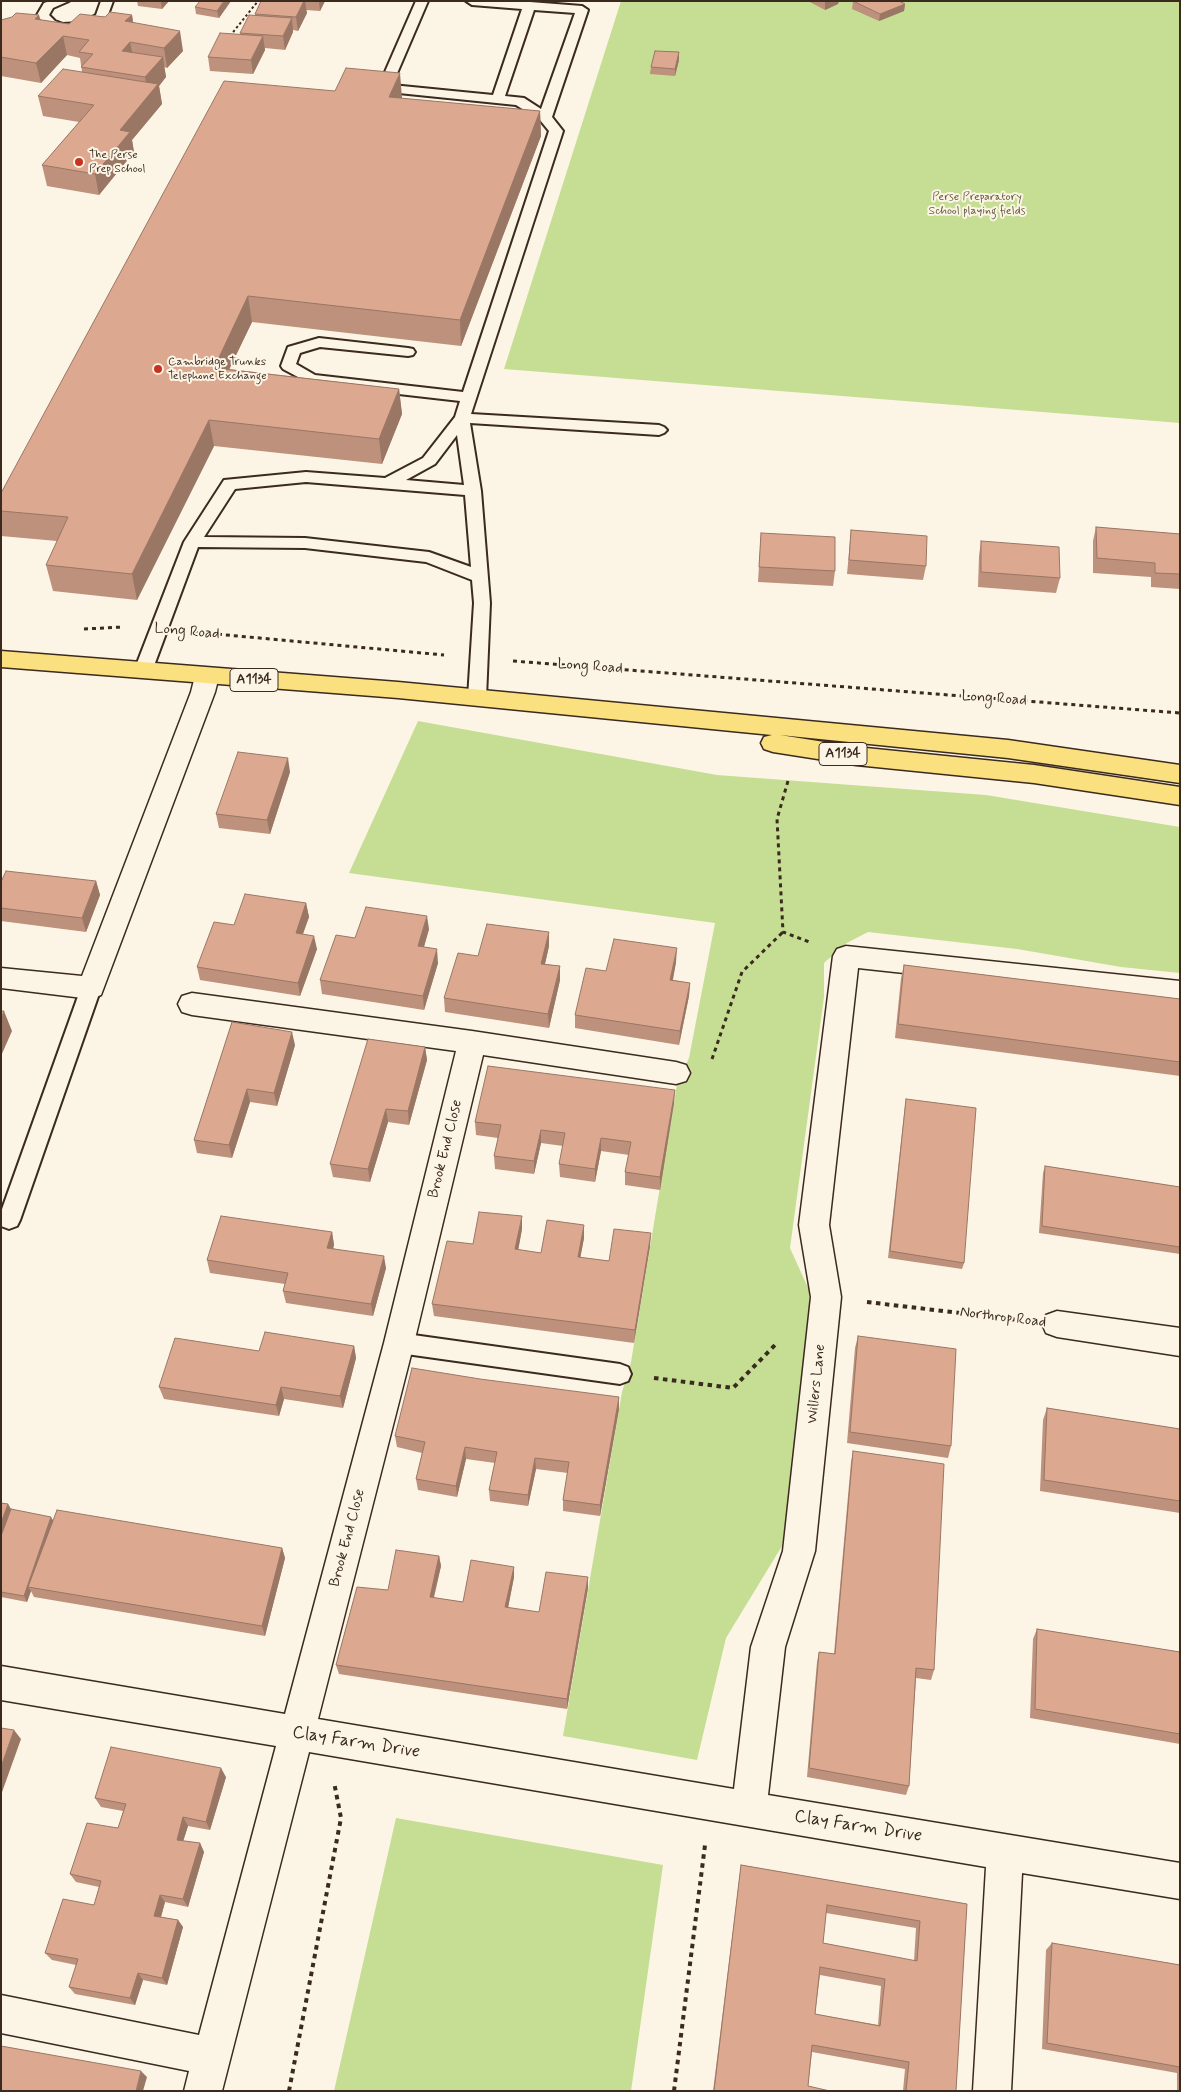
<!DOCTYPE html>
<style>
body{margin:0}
#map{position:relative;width:1181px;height:2092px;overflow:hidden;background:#fcf5e5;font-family:Mynerve,sans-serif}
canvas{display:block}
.frame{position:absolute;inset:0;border:2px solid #3b2a1e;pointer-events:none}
</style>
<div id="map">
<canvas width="1181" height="2092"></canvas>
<div class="frame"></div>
</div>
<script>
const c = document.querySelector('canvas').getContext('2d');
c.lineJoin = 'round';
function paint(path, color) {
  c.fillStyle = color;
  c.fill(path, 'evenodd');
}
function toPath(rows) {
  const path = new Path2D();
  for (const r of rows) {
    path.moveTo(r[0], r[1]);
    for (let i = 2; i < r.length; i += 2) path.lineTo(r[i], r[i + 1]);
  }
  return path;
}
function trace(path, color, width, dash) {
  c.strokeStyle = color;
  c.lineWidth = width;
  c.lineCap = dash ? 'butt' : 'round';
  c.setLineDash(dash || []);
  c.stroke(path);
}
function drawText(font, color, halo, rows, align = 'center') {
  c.font = font + ' Mynerve,sans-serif';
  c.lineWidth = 4;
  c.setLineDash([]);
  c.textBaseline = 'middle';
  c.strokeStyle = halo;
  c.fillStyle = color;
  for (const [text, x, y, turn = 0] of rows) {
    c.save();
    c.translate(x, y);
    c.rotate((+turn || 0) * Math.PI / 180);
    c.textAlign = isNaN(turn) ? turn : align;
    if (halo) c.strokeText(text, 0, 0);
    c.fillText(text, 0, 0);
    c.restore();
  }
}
const green = toPath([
 [621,1,1180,1,1180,423,504,369],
 [418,721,717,775,986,795,1180,827,1180,973,1121,967,1017,949,868,932,845,944,824,963,824,997,790,1248,809,1290,811,1321,782,1546,726,1638,697,1760,563,1736,622,1392,631,1362,677,1084,689,1058,715,923,349,873],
 [396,1818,663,1865,631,2091,334,2091]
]);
const pathFar2 = toPath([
 [230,36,258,1]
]);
const pathFar1 = toPath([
 [84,629,123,627],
 [194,632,444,655],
 [513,661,1180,713],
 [788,781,777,819,783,932,812,943],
 [712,1059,742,972,783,932]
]);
const path = toPath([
 [867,1302,1019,1320],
 [654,1378,733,1388,778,1342],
 [289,2091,341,1818,334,1782],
 [674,2091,705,1845]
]);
const service = toPath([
 [50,1,69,1,53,8,49,15,55,21,63,24,81,23,96,15,101,1,113,1,106,20,88,29,62,32,47,27,37,15,44,3,50,1],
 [416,1,428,1,392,85,493,95,522,9,472,5,466,1,517,1,582,6,588,10,552,117,563,131,471,414,659,425,664,427,667,430,664,433,659,435,470,423,481,491,490,603,486,698,483,702,477,704,471,702,468,698,474,603,472,580,426,562,305,548,198,547,152,671,149,675,143,677,137,675,134,671,184,542,224,480,306,472,385,478,423,458,455,417,460,401,311,384,283,369,281,366,288,347,319,338,408,348,413,349,415,352,413,355,408,356,320,347,300,353,296,364,315,375,463,392,549,131,540,120,516,105,379,91,378,88,416,1],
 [534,10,575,13,541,109,524,98,505,96,534,10],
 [457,435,464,485,406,480,435,464,457,435],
 [306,482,465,495,471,567,429,552,305,538,204,537,235,489,306,482],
 [91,980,98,983,101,988,20,1220,17,1226,9,1229,1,1226,1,1212,81,988,84,983,91,980],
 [399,1333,620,1364,628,1367,631,1374,628,1381,620,1384,399,1353,391,1350,388,1343,391,1336,399,1333]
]);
const minor = toPath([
 [207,668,215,670,219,676,215,692,101,995,91,999,1,988,1,968,82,976,191,692,195,676,199,670,207,668],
 [846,946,1180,981,1180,1003,858,968,829,1225,841,1297,815,1551,785,1647,768,1795,1180,1863,1180,1899,1022,1873,1011,2091,973,2091,986,1867,309,1752,222,2091,184,2091,189,2071,1,2033,1,1995,199,2035,276,1746,1,1700,1,1666,285,1714,384,1343,456,1051,192,1015,182,1012,178,1004,182,996,192,993,472,1031,676,1062,686,1065,690,1073,686,1081,676,1084,483,1055,414,1343,318,1719,734,1789,751,1647,783,1551,811,1297,799,1225,833,956,837,949,846,946],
 [1057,1311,1180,1328,1180,1356,1057,1337,1046,1333,1042,1324,1046,1315,1057,1311]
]);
const primary = toPath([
 [1,651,398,682,1008,740,1180,765,1180,783,1008,758,780,735,856,747,1034,765,1180,787,1180,805,1034,783,856,765,773,752,764,749,761,743,764,737,772,735,398,698,1,667,1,651]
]);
const wall = toPath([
 [137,1,169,1,162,9,138,6],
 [231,1,219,18,196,14,195,7],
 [261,1,325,1,320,11,306,10,307,13,298,31,293,30,293,32,285,50,265,48,265,50,253,74,210,71,208,57,240,34,240,33,255,15,255,14],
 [808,1,839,1,838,4,825,10],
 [853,1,905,4,904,11,879,21,852,9],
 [39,15,40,20,69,24,105,17,132,15,133,23,183,51,167,68,164,67,166,77,159,86,162,104,132,140,134,152,99,195,47,186,42,165,79,122,43,116,38,96,82,72,80,58,67,55,41,83,1,76,1,20],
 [679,52,679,60,675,76,650,74,651,67],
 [402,98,402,99,540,111,541,136,461,346,252,322,229,369,399,389,402,414,382,464,214,446,137,600,53,591,46,565,57,541,1,536,1,493],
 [1096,527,1180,534,1180,589,1151,587,1151,577,1093,573,1093,541],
 [851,530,926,566,923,580,847,574],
 [761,533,835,571,833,586,758,582],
 [981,541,1060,578,1056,593,978,587,979,556],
 [290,772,270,834,219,828,216,814],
 [96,881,100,895,86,932,1,921,1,882],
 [306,903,309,917,303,934,317,949,300,996,200,980,197,967,234,925],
 [429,929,424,947,438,963,424,1010,322,994,320,980,355,938],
 [549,932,549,946,545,964,560,966,560,980,549,1028,445,1012,444,998,478,956],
 [676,962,673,980,690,983,689,996,679,1045,575,1028,575,1015,606,971],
 [904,965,1180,999,1180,1076,895,1038,901,978],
 [232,1022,295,1045,277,1106,250,1102,232,1158,197,1153,194,1140],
 [425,1047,427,1060,409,1125,388,1122,370,1182,333,1177,330,1164],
 [906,1099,964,1263,962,1269,888,1258,905,1106],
 [674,1103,660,1190,625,1185,625,1172,629,1155,601,1151,595,1182,560,1177,559,1164,563,1146,541,1143,534,1174,495,1169,494,1156,498,1138,476,1135,475,1122],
 [1045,1166,1180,1187,1180,1254,1039,1233,1043,1173],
 [522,1229,518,1250,541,1253,584,1238,580,1258,609,1261,650,1246,634,1343,434,1316,432,1304,473,1244],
 [332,1232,334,1245,333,1248,386,1268,373,1316,286,1303,283,1291,285,1284,210,1273,207,1260],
 [858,1336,951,1446,948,1458,847,1443,855,1348],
 [354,1346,356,1358,343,1408,284,1399,279,1416,164,1399,159,1387,259,1351],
 [1047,1408,1180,1429,1180,1513,1040,1491,1043,1420],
 [619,1409,600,1516,563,1511,563,1500,568,1473,536,1469,528,1506,490,1501,489,1490,495,1463,466,1459,457,1497,418,1490,416,1479,422,1453,397,1447,395,1436],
 [853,1451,934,1670,931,1680,916,1678,909,1786,906,1795,807,1777,817,1662,819,1652,834,1654,851,1462],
 [1,1503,8,1504,11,1509,53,1520,282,1548,285,1558,265,1636,34,1597,31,1591,27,1602,1,1597],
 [439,1556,441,1566,434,1598,463,1602,514,1567,514,1577,508,1608,539,1612,588,1588,567,1709,339,1674,336,1665,388,1590],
 [1037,1629,1180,1652,1180,1744,1030,1718,1033,1639],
 [226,1777,210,1830,188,1826,183,1841,200,1843,204,1852,188,1907,165,1902,161,1917,178,1920,183,1927,167,1985,143,1980,135,2005,75,1994,69,1987,76,1965,52,1960,45,1953,94,1905,99,1887,76,1882,70,1874,118,1828,123,1811,101,1807,95,1798],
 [741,1865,967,1904,956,2091,903,2091,905,2069,812,2052,808,2086,830,2091,713,2091,740,1873],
 [826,1913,916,1928,914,1961,823,1943],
 [820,1975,881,1986,878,2025,815,2014],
 [1052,1943,1180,1965,1180,2091,1177,2091,1177,2073,1042,2049,1046,1950]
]);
const shadedWall = toPath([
 [162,1,169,1,162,9,161,2],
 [224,1,231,1,219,18,217,11],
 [304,1,305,1,307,13,298,31,296,17],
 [319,1,325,1,320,11],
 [825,1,839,1,838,4,825,10],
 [905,4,904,11,879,21,880,14],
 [39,15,43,35,35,19],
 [132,15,135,35,125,21],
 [292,18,293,32,285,50,283,36],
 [180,31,183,51,167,68,164,48],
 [63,36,67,55,41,83,36,63],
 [263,36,265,50,253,74,251,60],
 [130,42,134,61,122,51],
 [679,52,679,60,675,76,675,69],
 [163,57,166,77,159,86,162,104,132,140,134,152,99,195,95,174,120,130,148,96,145,77],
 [400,73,402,98,391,122,389,97],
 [540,111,541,136,461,346,460,320],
 [248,296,252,322,218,393,214,368],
 [399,389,402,414,382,464,379,439],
 [209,420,214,446,137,600,132,574],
 [288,758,290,772,270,834,267,820],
 [96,881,100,895,86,932,82,918],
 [306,903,309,917,298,947,296,933],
 [427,916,429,929,420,960,418,946],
 [549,932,549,946,542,977,541,964],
 [314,936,317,949,300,996,298,983],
 [677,948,676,962,670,993,670,980],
 [437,949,438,963,424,1010,423,996],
 [560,966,560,980,549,1028,548,1014],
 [690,983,689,996,679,1045,680,1031],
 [4,1011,12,1031,1,1056,1,1019],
 [292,1032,295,1045,277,1106,274,1093],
 [425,1047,427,1060,409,1125,408,1111],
 [247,1089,250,1102,232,1158,229,1145],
 [675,1090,674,1103,660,1190,660,1177],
 [386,1109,388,1122,370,1182,368,1169],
 [541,1130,541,1143,534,1174,534,1161],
 [601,1138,601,1151,595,1182,595,1169],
 [522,1216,522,1229,516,1262,515,1249],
 [584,1225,584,1238,578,1270,578,1257],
 [332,1232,334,1245,330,1260,327,1248],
 [651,1233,650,1246,634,1343,635,1330],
 [384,1256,386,1268,373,1316,371,1304],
 [354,1346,356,1358,343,1408,340,1396],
 [281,1387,284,1399,279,1416,276,1405],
 [619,1397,619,1409,600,1516,600,1505],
 [465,1447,466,1459,457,1497,456,1486],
 [535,1458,536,1469,528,1506,528,1495],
 [8,1504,14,1515,1,1551,1,1523],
 [51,1517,54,1522,28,1587,31,1591,27,1602,24,1596],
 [282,1548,285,1558,265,1636,262,1626],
 [439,1556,441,1566,431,1607,430,1597],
 [514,1567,514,1577,506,1618,505,1607],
 [588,1577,588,1588,567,1709,567,1699],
 [14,1730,21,1739,1,1795,1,1767],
 [221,1768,226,1777,210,1830,206,1822],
 [183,1817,188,1826,181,1848,177,1840],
 [200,1843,204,1852,188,1907,183,1899],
 [160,1895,165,1902,159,1924,154,1916],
 [178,1920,183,1927,167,1985,162,1978],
 [138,1973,143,1980,135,2005,130,1998],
 [141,2071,147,2077,143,2091,136,2091]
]);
const building = toPath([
 [200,1,224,1,217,11,195,7,200,1],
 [261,1,304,1,296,17,255,14,261,1],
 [853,1,899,1,905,4,880,14,853,1],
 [110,12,132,15,125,21,180,31,164,48,130,42,122,51,163,57,145,77,81,67,93,54,79,52,89,40,63,36,36,63,1,57,1,20,12,17,16,13,39,15,35,19,69,24,80,14,105,17,110,12],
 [249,15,292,18,283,36,240,33,249,15],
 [220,33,263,36,251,60,208,57,220,33],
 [655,51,679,52,675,69,651,67,655,51],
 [346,68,400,73,389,97,540,111,460,320,248,296,214,368,399,389,379,439,209,420,132,574,46,565,68,517,1,511,1,493,224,81,335,91,346,68],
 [63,69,158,84,120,130,130,132,95,174,42,165,94,105,38,96,63,69],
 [1096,527,1180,534,1180,574,1155,573,1155,563,1097,558,1096,527],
 [851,530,927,536,926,566,849,560,851,530],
 [761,533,835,537,835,571,759,567,761,533],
 [981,541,1059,547,1060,578,981,572,981,541],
 [238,752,288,758,267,820,216,814,238,752],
 [6,871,96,881,82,918,1,908,1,882,6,871],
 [245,894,306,903,296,933,314,936,298,983,197,967,214,922,234,925,245,894],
 [366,907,427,916,418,946,437,949,423,996,320,980,336,935,355,938,366,907],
 [487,924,549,932,541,964,560,966,548,1014,444,998,458,953,478,956,487,924],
 [614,939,677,948,670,980,690,983,680,1031,575,1015,586,968,606,971,614,939],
 [904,965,1180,999,1180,1062,898,1024,904,965],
 [1,1011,4,1011,1,1019,1,1011],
 [232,1022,292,1032,274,1093,247,1089,229,1145,194,1140,232,1022],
 [368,1039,425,1047,408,1111,386,1109,368,1169,330,1164,368,1039],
 [488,1066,675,1090,660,1177,625,1172,631,1142,601,1138,595,1169,559,1164,565,1133,541,1130,534,1161,494,1156,501,1125,475,1122,488,1066],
 [906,1099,976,1108,964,1263,890,1251,906,1099],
 [1045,1166,1180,1187,1180,1247,1042,1226,1045,1166],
 [479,1212,522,1216,515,1249,541,1253,547,1220,584,1225,578,1257,609,1261,614,1229,651,1233,635,1330,432,1304,447,1241,473,1244,479,1212],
 [221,1216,332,1232,327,1248,384,1256,371,1304,283,1291,288,1273,207,1260,221,1216],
 [265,1332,354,1346,340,1396,281,1387,276,1405,159,1387,175,1338,259,1351,265,1332],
 [858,1336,956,1349,951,1446,850,1432,858,1336],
 [412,1368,480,1379,619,1397,600,1505,563,1500,569,1462,535,1458,528,1495,489,1490,497,1452,465,1447,456,1486,416,1479,425,1442,395,1436,412,1368],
 [1047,1408,1180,1429,1180,1501,1044,1480,1047,1408],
 [853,1451,944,1464,934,1670,916,1668,909,1786,809,1768,819,1652,835,1654,853,1451],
 [1,1503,8,1504,1,1523,1,1503],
 [11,1509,51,1517,24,1596,1,1592,1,1536,11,1509],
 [57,1510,282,1548,262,1626,28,1587,57,1510],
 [396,1550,439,1556,430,1597,463,1602,471,1560,514,1567,505,1607,539,1612,546,1572,588,1577,567,1699,336,1665,357,1587,388,1590,396,1550],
 [1037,1629,1180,1652,1180,1734,1035,1709,1037,1629],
 [1,1728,14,1730,1,1767,1,1728],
 [111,1747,221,1768,206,1822,183,1817,177,1840,200,1843,183,1899,160,1895,154,1916,178,1920,162,1978,138,1973,130,1998,69,1987,78,1959,45,1953,63,1899,94,1905,101,1881,70,1874,87,1823,118,1828,126,1804,95,1798,111,1747],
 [741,1865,967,1904,956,2091,906,2091,909,2062,812,2045,808,2086,830,2091,714,2091,741,1865],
 [827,1905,920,1921,917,1961,823,1943,827,1905],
 [820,1967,885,1979,880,2026,815,2014,820,1967],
 [1052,1943,1180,1965,1180,2067,1047,2043,1052,1943],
 [1,2046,141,2071,136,2091,1,2091,1,2046]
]);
const markers = [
 [79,162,5,"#c8321e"],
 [158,369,5,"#c8321e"]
];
const farPoinames = [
 ["The Perse",89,155],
 ["Prep School",89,169],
 ["Cambridge Trunks",168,362],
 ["Telephone Exchange",168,376]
];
const farParknames = [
 ["Perse Preparatory",977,197],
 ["School playing fields",977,211]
];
const shields = [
 [254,680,48],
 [843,754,48]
];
const shieldNames = [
 ["A1134",254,680],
 ["A1134",843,754]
];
const streetNames = [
 ["Long Road",187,632,5],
 ["Long Road",590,667,4],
 ["Long Road",994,699,4],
 ["Brook End Close",446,1149,-76],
 ["Northrop Road",1003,1318,7],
 ["Willers Lane",817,1384,-84],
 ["Brook End Close",348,1538,-75]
];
const nearStreetnames = [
 ["Clay Farm Drive",356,1743,9],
 ["Clay Farm Drive",858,1827,9]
];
paint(green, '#c6de94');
trace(service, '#3b2a1e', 4);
trace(minor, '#3b2a1e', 3);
trace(primary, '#3b2a1e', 3);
trace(pathFar2, '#3b2a1e', 2, [2.5, 2.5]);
trace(pathFar1, '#3b2a1e', 3, [4, 4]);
trace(path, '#3b2a1e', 4, [4.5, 4.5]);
paint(service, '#fcf5e5');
paint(minor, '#fcf5e5');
paint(primary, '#fbe080');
paint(wall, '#bd917c');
paint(shadedWall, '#9a7665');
paint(building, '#dca990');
trace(building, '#9a7665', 1);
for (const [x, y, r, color] of markers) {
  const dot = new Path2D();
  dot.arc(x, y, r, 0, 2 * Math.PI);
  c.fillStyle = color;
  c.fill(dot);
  trace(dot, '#fcf5e5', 2);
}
drawText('12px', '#3b2a1e', '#fcf5e5', farPoinames, 'left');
drawText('12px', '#5e573c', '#fcf5e5', farParknames);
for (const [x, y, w] of shields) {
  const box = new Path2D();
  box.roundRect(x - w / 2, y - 11.5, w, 23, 4);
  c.fillStyle = '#fcf5e5';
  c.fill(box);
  trace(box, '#3b2a1e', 1);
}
drawText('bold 14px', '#3b2a1e', null, shieldNames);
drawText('15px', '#3b2a1e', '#fcf5e5', streetNames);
drawText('18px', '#3b2a1e', '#fcf5e5', nearStreetnames);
</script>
